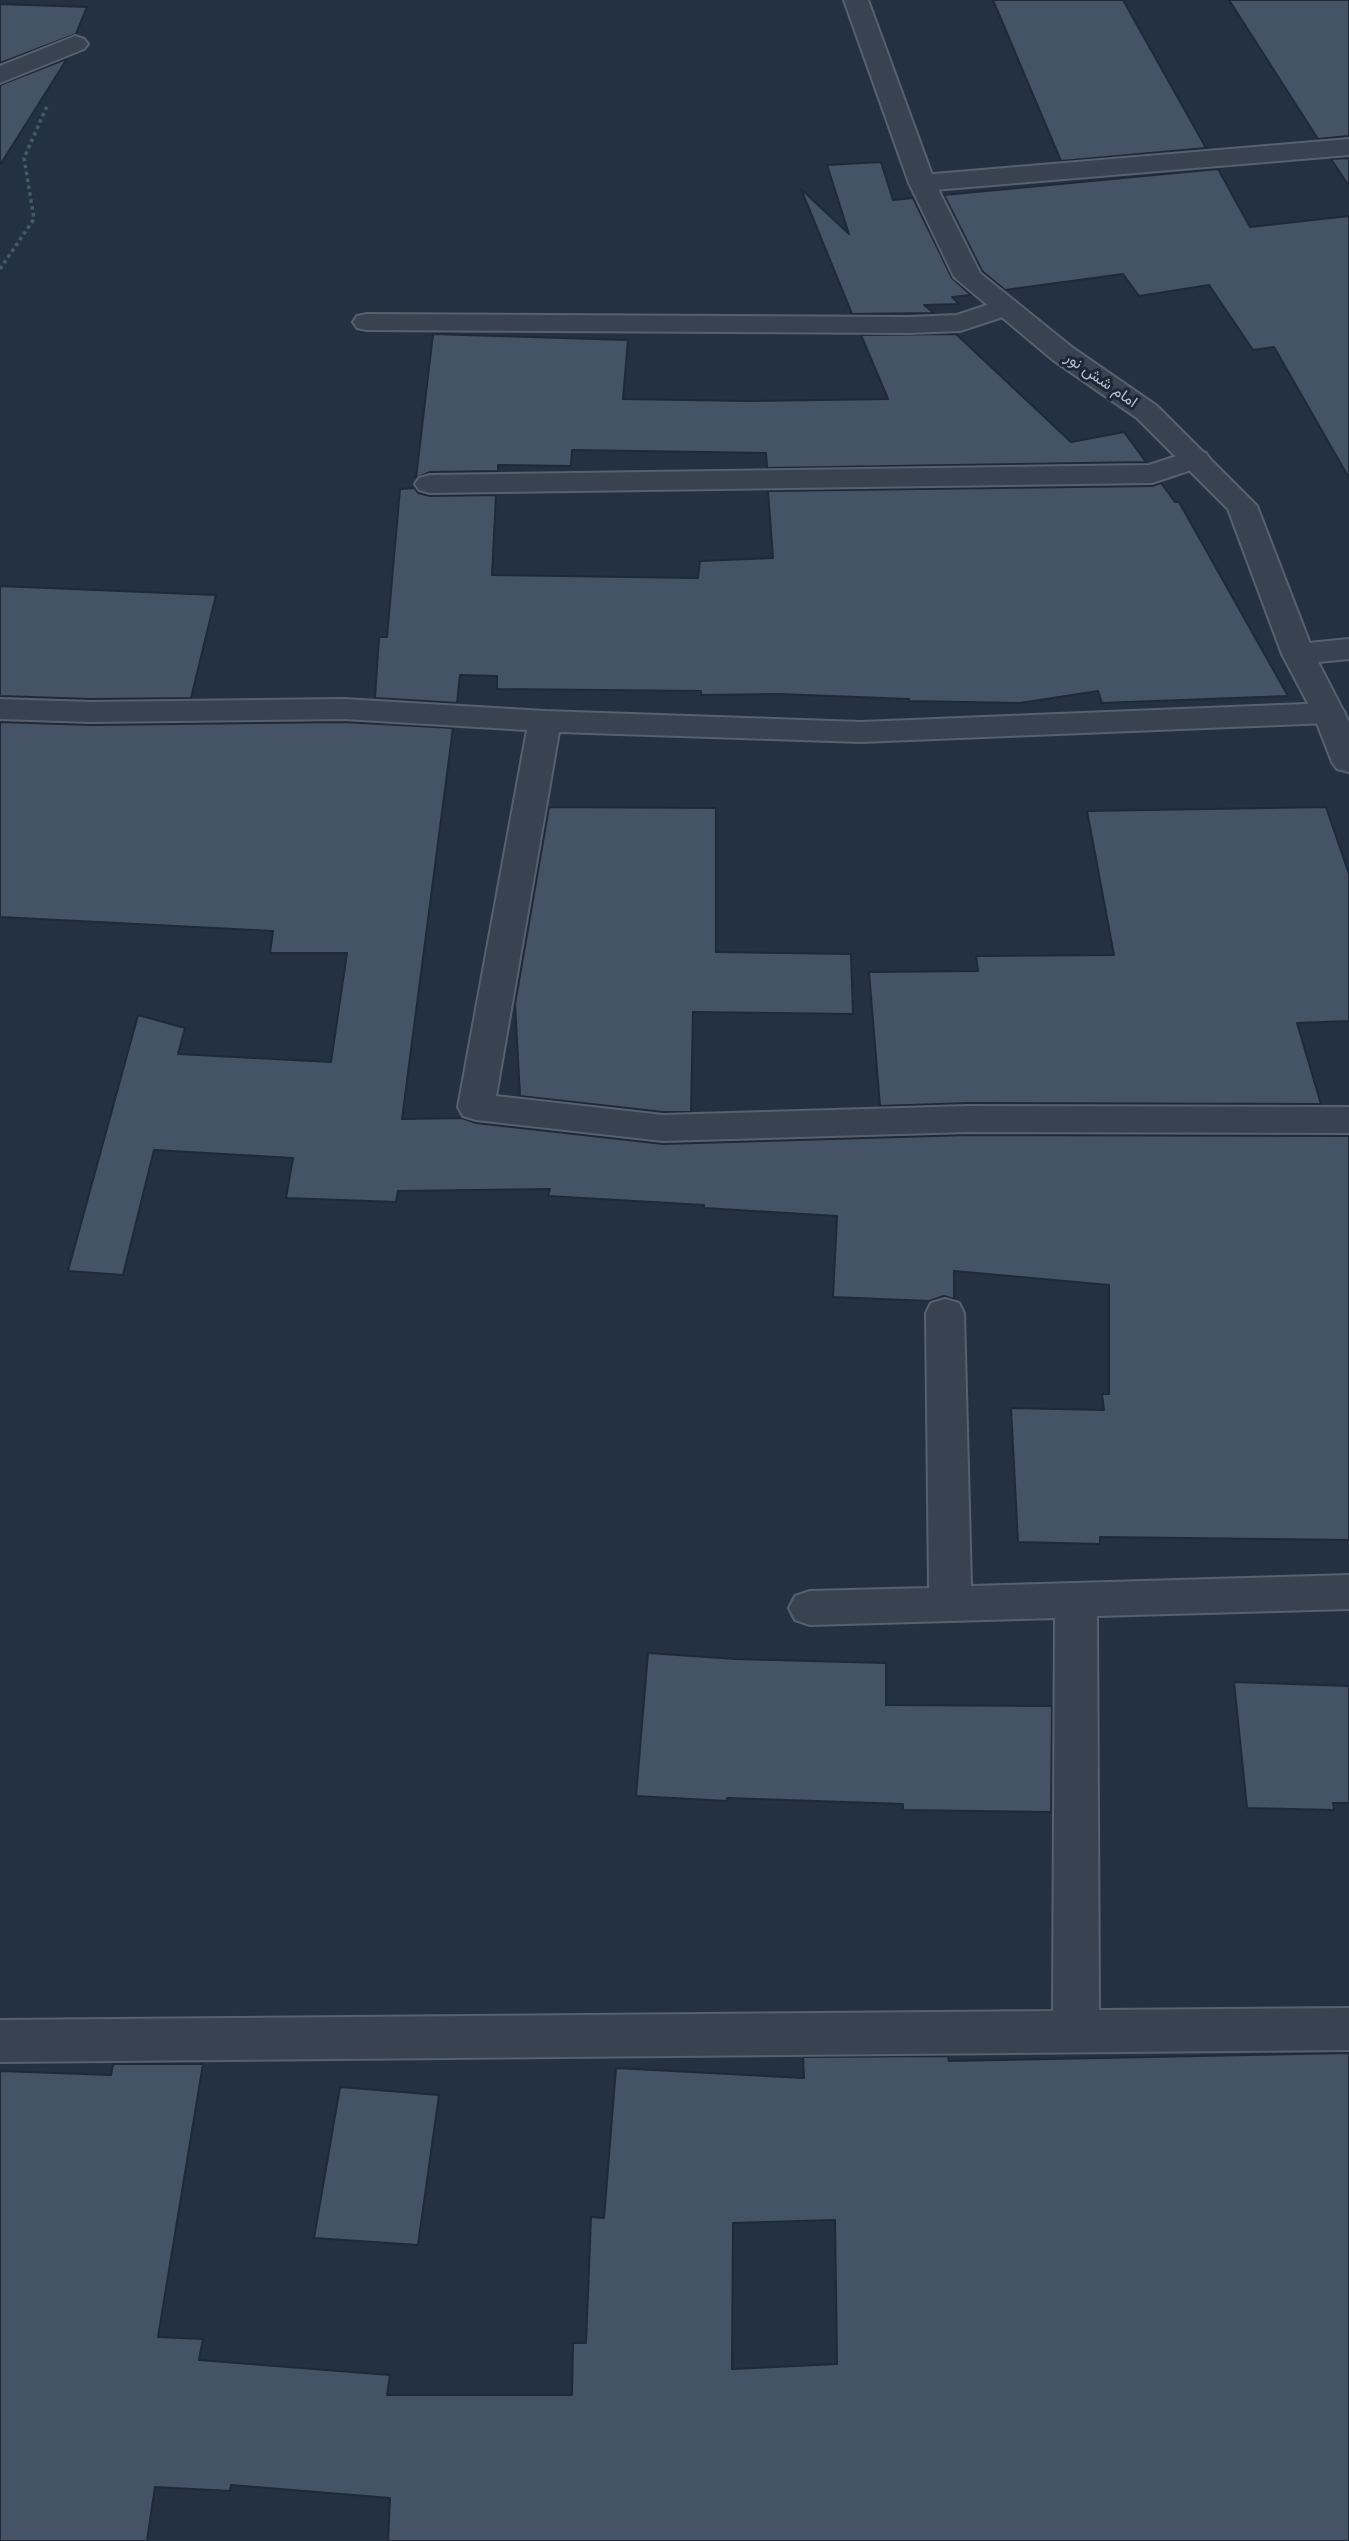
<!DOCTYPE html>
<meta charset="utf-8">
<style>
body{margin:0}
canvas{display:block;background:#233142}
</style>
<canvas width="1349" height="2541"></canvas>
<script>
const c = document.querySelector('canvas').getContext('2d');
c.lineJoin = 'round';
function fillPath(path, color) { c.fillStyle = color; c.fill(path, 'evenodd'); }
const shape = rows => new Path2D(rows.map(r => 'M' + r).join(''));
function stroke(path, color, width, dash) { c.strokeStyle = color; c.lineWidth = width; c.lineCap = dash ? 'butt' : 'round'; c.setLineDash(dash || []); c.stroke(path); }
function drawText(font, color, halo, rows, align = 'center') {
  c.font = font + ' "Open Sans",Vazirmatn,sans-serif'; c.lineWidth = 6; c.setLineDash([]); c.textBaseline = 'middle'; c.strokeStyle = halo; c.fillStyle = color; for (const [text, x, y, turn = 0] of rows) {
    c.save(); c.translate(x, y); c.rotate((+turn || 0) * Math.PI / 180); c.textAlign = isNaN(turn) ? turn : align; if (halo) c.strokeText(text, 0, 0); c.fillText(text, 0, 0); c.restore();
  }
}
const building = shape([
 [993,0,1123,0,1206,148,1061,161,993,0],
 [1229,0,1349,0,1349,136,1318,139,1229,0],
 [0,4,87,7,76,34,0,63,0,4],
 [66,59,65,62,0,165,0,85,66,59],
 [1349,158,1349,186,1331,159,1349,158],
 [881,162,893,200,913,198,952,278,971,295,952,297,959,304,924,305,934,313,852,314,801,189,849,234,827,165,881,162],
 [1218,169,1250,227,1349,216,1349,478,1274,347,1253,350,1209,285,1139,296,1123,274,1005,290,982,271,944,195,1218,169],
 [433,334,628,340,623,399,750,401,888,399,861,335,956,334,1071,442,1124,432,1146,462,767,468,766,453,572,450,571,466,498,465,498,471,430,472,416,478,433,334],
 [1161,483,1175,502,1179,502,1288,696,1102,703,1098,691,1020,703,909,701,909,699,779,694,701,695,701,691,497,689,497,676,460,675,457,703,375,698,379,637,387,637,400,489,415,488,418,493,430,496,496,495,492,575,698,578,700,561,773,558,768,491,1152,486,1161,483],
 [0,586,216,595,191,698,91,699,0,696,0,586],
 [0,722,91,725,344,722,453,728,402,1119,462,1118,476,1123,663,1144,968,1135,1349,1136,1349,1540,1100,1537,1100,1544,1018,1542,1011,1408,1104,1410,1102,1394,1109,1394,1109,1285,954,1271,954,1299,944,1296,929,1301,833,1297,837,1216,704,1208,704,1205,548,1196,550,1189,398,1191,396,1202,286,1198,293,1158,154,1150,123,1275,68,1271,138,1015,185,1028,178,1054,331,1062,347,953,270,953,273,931,0,917,0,722],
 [549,807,716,808,716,952,851,954,853,1014,693,1012,691,1112,663,1112,520,1096,515,1004,549,807],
 [1326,807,1349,874,1349,1021,1297,1023,1321,1104,968,1103,880,1106,869,972,978,971,976,956,1114,955,1087,811,1326,807],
 [648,1653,735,1659,886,1663,886,1705,1052,1706,1051,1812,903,1810,903,1804,727,1798,727,1801,636,1796,648,1653],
 [1234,1682,1349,1686,1349,1803,1333,1803,1334,1810,1247,1808,1234,1682],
 [1349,2053,1349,2541,388,2541,390,2498,231,2485,230,2491,155,2487,147,2541,0,2541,0,2071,111,2075,113,2064,203,2064,158,2337,203,2339,199,2360,390,2375,387,2395,572,2395,573,2343,586,2343,591,2217,604,2218,616,2068,804,2078,803,2057,948,2056,949,2061,1349,2053],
 [835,2220,837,2364,732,2369,733,2223,835,2220],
 [340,2087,439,2095,418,2245,314,2238,340,2087]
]);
fillPath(building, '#445366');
stroke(building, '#1f2938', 2);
const minor = shape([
 [75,36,84,39,88,44,84,49,0,83,0,66,75,36],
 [1349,139,1349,155,922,191,913,189,909,183,913,177,922,175,1349,139],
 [1005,299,1015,301,1019,307,1015,313,960,331,909,333,367,330,357,328,353,322,357,316,367,314,909,317,957,315,1005,299],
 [1195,450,1206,453,1210,459,1206,465,1152,483,430,493,419,490,415,484,419,478,430,475,1149,465,1195,450],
 [1349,639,1349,659,1298,664,1287,661,1282,654,1287,647,1298,644,1349,639],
 [0,699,91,702,344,699,545,711,861,722,1329,703,1340,706,1345,713,1340,720,1329,723,861,742,559,732,496,1096,663,1115,968,1106,1349,1107,1349,1133,968,1132,663,1141,476,1120,463,1116,458,1107,527,730,344,719,91,722,0,719,0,699],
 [945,1299,959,1303,964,1313,971,1586,1349,1575,1349,1609,1097,1616,1099,2010,1349,2008,1349,2050,0,2062,0,2020,1053,2011,1055,1618,810,1625,795,1620,789,1608,795,1596,810,1591,929,1588,926,1313,931,1303,945,1299]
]);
const tertiary = shape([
 [844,0,868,0,935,183,980,273,1073,348,1157,406,1257,506,1314,654,1349,722,1349,772,1337,769,1332,762,1313,713,1282,654,1228,509,1137,418,1053,360,954,277,909,183,844,0]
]);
stroke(minor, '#56606f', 4);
stroke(tertiary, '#56606f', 4);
stroke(shape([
 [0,269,34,219,24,158,47,106]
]), '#445c5f', 3.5, [3.5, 3.5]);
fillPath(minor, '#384251');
fillPath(tertiary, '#384251');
drawText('16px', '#b4bdcc', '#1c2736', [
 ["امام شش نور",1101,380,35]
]);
</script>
